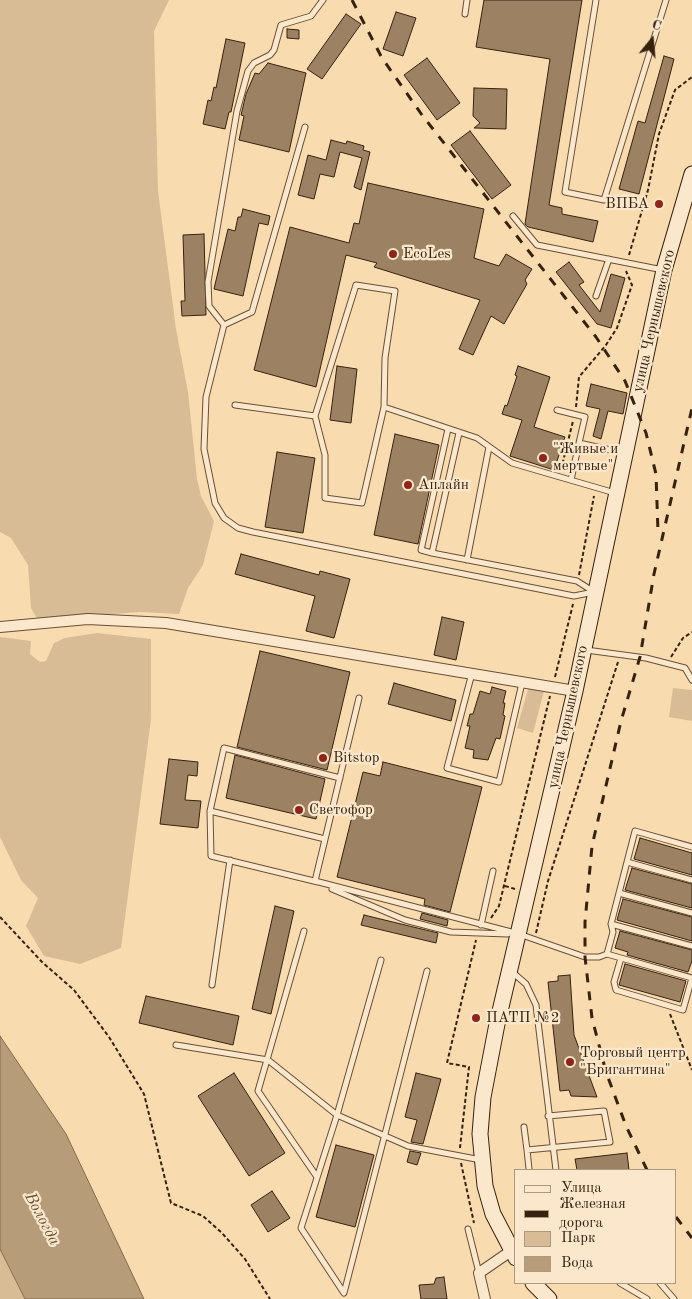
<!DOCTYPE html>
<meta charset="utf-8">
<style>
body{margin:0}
#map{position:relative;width:692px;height:1299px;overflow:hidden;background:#f9dbb0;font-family:"Old Standard TT",serif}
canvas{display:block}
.legend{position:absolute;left:514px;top:1169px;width:162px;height:115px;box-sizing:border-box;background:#fbe8cc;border:1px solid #ad9980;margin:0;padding:6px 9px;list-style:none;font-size:15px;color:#37220f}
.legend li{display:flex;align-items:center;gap:10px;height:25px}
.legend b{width:25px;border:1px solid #ad9980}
.north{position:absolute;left:627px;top:15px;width:50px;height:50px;-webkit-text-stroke:4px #fbe8cc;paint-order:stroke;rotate:17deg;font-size:14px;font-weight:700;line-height:20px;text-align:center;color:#37220f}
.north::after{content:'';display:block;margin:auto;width:18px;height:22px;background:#37220f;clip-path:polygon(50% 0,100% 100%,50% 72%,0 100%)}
</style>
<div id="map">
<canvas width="692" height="1299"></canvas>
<ul class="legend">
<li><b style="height:6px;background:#fbe8cc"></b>Улица</li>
<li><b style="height:6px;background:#37220f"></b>Железная дорога</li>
<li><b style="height:14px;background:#d8bc95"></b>Парк</li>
<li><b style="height:14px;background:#b79c79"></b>Вода</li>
</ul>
<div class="north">С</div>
</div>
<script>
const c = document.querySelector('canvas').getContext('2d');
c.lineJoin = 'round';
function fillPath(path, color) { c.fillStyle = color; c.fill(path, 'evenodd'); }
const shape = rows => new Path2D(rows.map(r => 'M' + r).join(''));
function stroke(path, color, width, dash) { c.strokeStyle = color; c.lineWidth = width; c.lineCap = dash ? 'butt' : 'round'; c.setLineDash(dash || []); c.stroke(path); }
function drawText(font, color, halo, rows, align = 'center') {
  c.font = font + ' "Old Standard TT",serif'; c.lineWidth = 4.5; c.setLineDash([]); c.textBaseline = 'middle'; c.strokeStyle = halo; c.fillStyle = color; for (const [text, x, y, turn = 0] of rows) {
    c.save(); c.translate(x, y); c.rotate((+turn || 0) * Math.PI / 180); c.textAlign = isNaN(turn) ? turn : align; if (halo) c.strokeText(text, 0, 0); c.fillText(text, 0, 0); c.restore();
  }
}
fillPath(shape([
 [0,0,169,0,154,31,158,191,176,329,188,392,197,479,201,496,214,521,203,565,188,588,179,614,139,612,38,620,31,608,28,565,11,538,0,532],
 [97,633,151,639,151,719,121,948,80,964,44,956,26,926,38,898,21,880,0,837,0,637,31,641,30,654,40,662,46,661,54,643,65,638],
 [529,686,544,691,533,733,517,728],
 [673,688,692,690,692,721,669,717],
 [0,1249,18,1286,25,1299,0,1299]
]), '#d8bc95');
const water = shape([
 [0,1036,66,1134,144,1299,25,1299,0,1249,0,1036]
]);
fillPath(water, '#b79c79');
stroke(water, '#846b4f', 1);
const building = shape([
 [484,0,582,0,549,205,562,208,562,214,598,221,593,242,528,227,525,224,550,59,476,47,484,0],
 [396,12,416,18,403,56,383,49,396,12],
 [346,14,361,24,322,79,307,69,346,14],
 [287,29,299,30,299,39,287,38,287,29],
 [226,39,245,43,231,112,229,112,225,129,203,124,208,100,211,101,214,87,216,88,226,39],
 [664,56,674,59,639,194,619,189,638,121,645,123,664,56],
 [427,58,460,103,437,120,404,75,427,58],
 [268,63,306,73,289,152,239,140,244,116,241,115,246,94,255,73,259,74,268,63],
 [474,88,507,89,506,129,474,128,480,123,473,116,474,88],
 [470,131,511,185,492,199,451,145,470,131],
 [331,140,346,144,347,141,364,146,363,150,370,152,361,190,354,187,362,158,340,152,334,177,320,174,314,199,298,195,308,155,326,160,331,140],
 [368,183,484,209,474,258,499,266,506,254,532,269,525,280,527,284,504,324,491,316,473,355,459,349,480,300,374,267,377,263,346,255,316,387,254,370,290,227,349,243,354,223,359,224,368,183],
 [243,209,270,216,268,225,259,223,243,296,214,289,228,229,235,231,238,217,241,217,243,209],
 [204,234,206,315,182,316,181,301,185,301,183,235,204,234],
 [569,262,584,282,579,285,600,312,611,274,625,278,611,328,597,324,556,272,569,262],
 [337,366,357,369,351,423,330,420,337,366],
 [518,366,550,377,534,427,565,437,554,470,510,456,522,420,502,414,505,405,507,406,517,376,515,375,518,366],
 [591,384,627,393,623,414,608,411,601,439,593,436,600,409,586,406,591,384],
 [395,434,439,445,418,544,374,535,395,434],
 [277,452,315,458,303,533,265,527,277,452],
 [241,554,319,575,320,571,350,579,334,638,306,631,315,596,235,574,241,554],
 [442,617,464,622,456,660,434,655,442,617],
 [260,651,350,672,327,770,237,747,260,651],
 [394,683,456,700,451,721,388,704,394,683],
 [492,687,506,691,503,703,505,703,503,715,505,716,500,739,496,738,488,760,473,758,474,750,465,748,470,726,467,726,470,714,473,714,480,691,490,694,492,687],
 [235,755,325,779,316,819,226,798,235,755],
 [169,759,198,762,197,776,188,775,185,800,201,801,198,828,160,824,169,759],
 [383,762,482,787,450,912,424,905,425,899,337,877,363,772,380,776,383,762],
 [640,838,692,853,692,875,634,859,640,838],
 [632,868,692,884,692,908,625,890,632,868],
 [623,899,692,917,692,941,617,920,623,899],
 [275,906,294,911,271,1014,252,1009,275,906],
 [422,913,448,920,447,926,420,919,422,913],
 [364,915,438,933,436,943,361,925,364,915],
 [620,931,692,950,692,961,688,972,627,955,628,952,615,948,620,931],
 [625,964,686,981,680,1002,619,985,625,964],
 [570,975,574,1035,597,1097,571,1096,569,1090,560,1091,548,982,558,981,558,976,570,975],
 [146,996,239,1016,233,1045,139,1023,146,996],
 [234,1073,285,1153,249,1176,198,1096,234,1073],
 [416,1073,441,1079,423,1144,411,1142,417,1120,405,1117,416,1073],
 [336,1145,374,1155,355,1227,316,1217,336,1145],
 [410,1151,421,1153,417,1165,407,1162,410,1151],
 [627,1153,629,1170,577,1170,575,1159,627,1153],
 [272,1191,290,1218,268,1232,251,1205,272,1191],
 [444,1277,447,1299,421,1299,419,1285,434,1284,436,1278,444,1277]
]);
fillPath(building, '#9c8263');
stroke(building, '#37220f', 1);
const lane = shape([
 [323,0,311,16,281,25,274,50,270,55,254,63,248,71,237,111,208,282,209,306,224,325,206,397,204,449,215,503,224,518,238,528,253,532,574,596,594,592],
 [596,0,565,192,604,200,666,0],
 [465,14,467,0],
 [513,216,537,245,663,270],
 [596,296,609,259],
 [224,325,252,312,305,127],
 [235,405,315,416,356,285,395,291,385,358,384,407,477,438,512,463,615,493],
 [557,410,585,417,579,443],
 [315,416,325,455,325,498,362,503,384,407],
 [459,433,432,553,577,581,594,592],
 [571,480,579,443,624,453],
 [432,553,421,550,448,429],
 [467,560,489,447],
 [586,650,646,658,685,668,692,680],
 [472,673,447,768,499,782,522,683],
 [359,698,315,881,519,934,585,957,599,957,607,954,621,958,614,982,616,990,683,1010,692,978],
 [210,811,211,856,318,882],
 [325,839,210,811,224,748,340,778],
 [627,862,692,880],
 [332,889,405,920,451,932,508,934],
 [619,893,692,913],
 [611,924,692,946],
 [481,925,493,871],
 [304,931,258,1091,317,1177],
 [607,954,613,932,611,924,635,831,692,847],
 [621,958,692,978],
 [381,960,337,1115,301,1228,344,1293,427,971],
 [511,971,526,984,536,1005,556,1170],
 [212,985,230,860],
 [176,1045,268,1060,337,1115,408,1146,481,1160],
 [524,1127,527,1150,610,1142,604,1111,548,1116],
 [527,1150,529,1169],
 [468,1229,479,1273],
 [620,1283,647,1299],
 [660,1283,674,1299]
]);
const street = shape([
 [0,627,88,619,166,623,575,691],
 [485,1299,479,1273,511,1251]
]);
const secondary = shape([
 [516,1258,493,1214,485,1186,480,1134,483,1097,497,1024,575,691,664,270,692,174],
 [533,1283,549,1299]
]);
stroke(lane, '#685037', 7);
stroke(street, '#685037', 12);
stroke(secondary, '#37220f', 17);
stroke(shape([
 [629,255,648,190,659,134,675,90,692,77],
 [576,407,579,377,606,345,617,328,632,285,626,271],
 [561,470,573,421],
 [579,575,594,496],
 [671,657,683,638,692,632],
 [555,677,573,604],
 [505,886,515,889],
 [0,917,42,962,74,990,109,1037,144,1094,171,1203,203,1216,222,1233,245,1259,270,1299],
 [491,918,499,906,550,696],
 [536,933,548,881,618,662],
 [670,1014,692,1070],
 [460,1148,469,1067,447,1063,476,940],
 [461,1163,474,1223]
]), '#37220f', 2, [4, 2.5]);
stroke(lane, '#fbe8cc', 5);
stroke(street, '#fbe8cc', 10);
stroke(secondary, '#fbe8cc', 15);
stroke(shape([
 [352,0,382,58,422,115,596,337,625,381,646,433,656,474,658,532],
 [647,1170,626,1126,606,1072,592,1018,585,957,585,922,592,846,621,721,640,657,654,574,692,408],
 [676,1217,692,1238]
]), '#37220f', 3, [9, 9]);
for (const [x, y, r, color] of [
 [659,204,5,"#8f2418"],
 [393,254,5,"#8f2418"],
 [543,458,5,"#8f2418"],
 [408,485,5,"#8f2418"],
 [323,758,5,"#8f2418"],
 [299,810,5,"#8f2418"],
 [476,1018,5,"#8f2418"],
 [570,1062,5,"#8f2418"]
]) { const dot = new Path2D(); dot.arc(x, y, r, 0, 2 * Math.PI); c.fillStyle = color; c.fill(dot); stroke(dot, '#fbe8cc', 2); }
drawText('15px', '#37220f', '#fbe8cc', [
 ["ВПБА",649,204,"right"],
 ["EcoLes",403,254],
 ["\"Живые и",553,449],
 ["мертвые\"",553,466],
 ["Аплайн",418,485],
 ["Bitstop",333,758],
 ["Светофор",309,810],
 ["ПАТП №2",486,1018],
 ["Торговый центр",580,1053],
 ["\"Бригантина\"",580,1070]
], 'left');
drawText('15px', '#37220f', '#fbe8cc', [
 ["улица Чернышевского",654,321,-77],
 ["улица Чернышевского",568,717,-78]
]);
drawText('italic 16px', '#644d34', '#fbe8cc', [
 ["Вологда",42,1219,62]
]);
</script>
